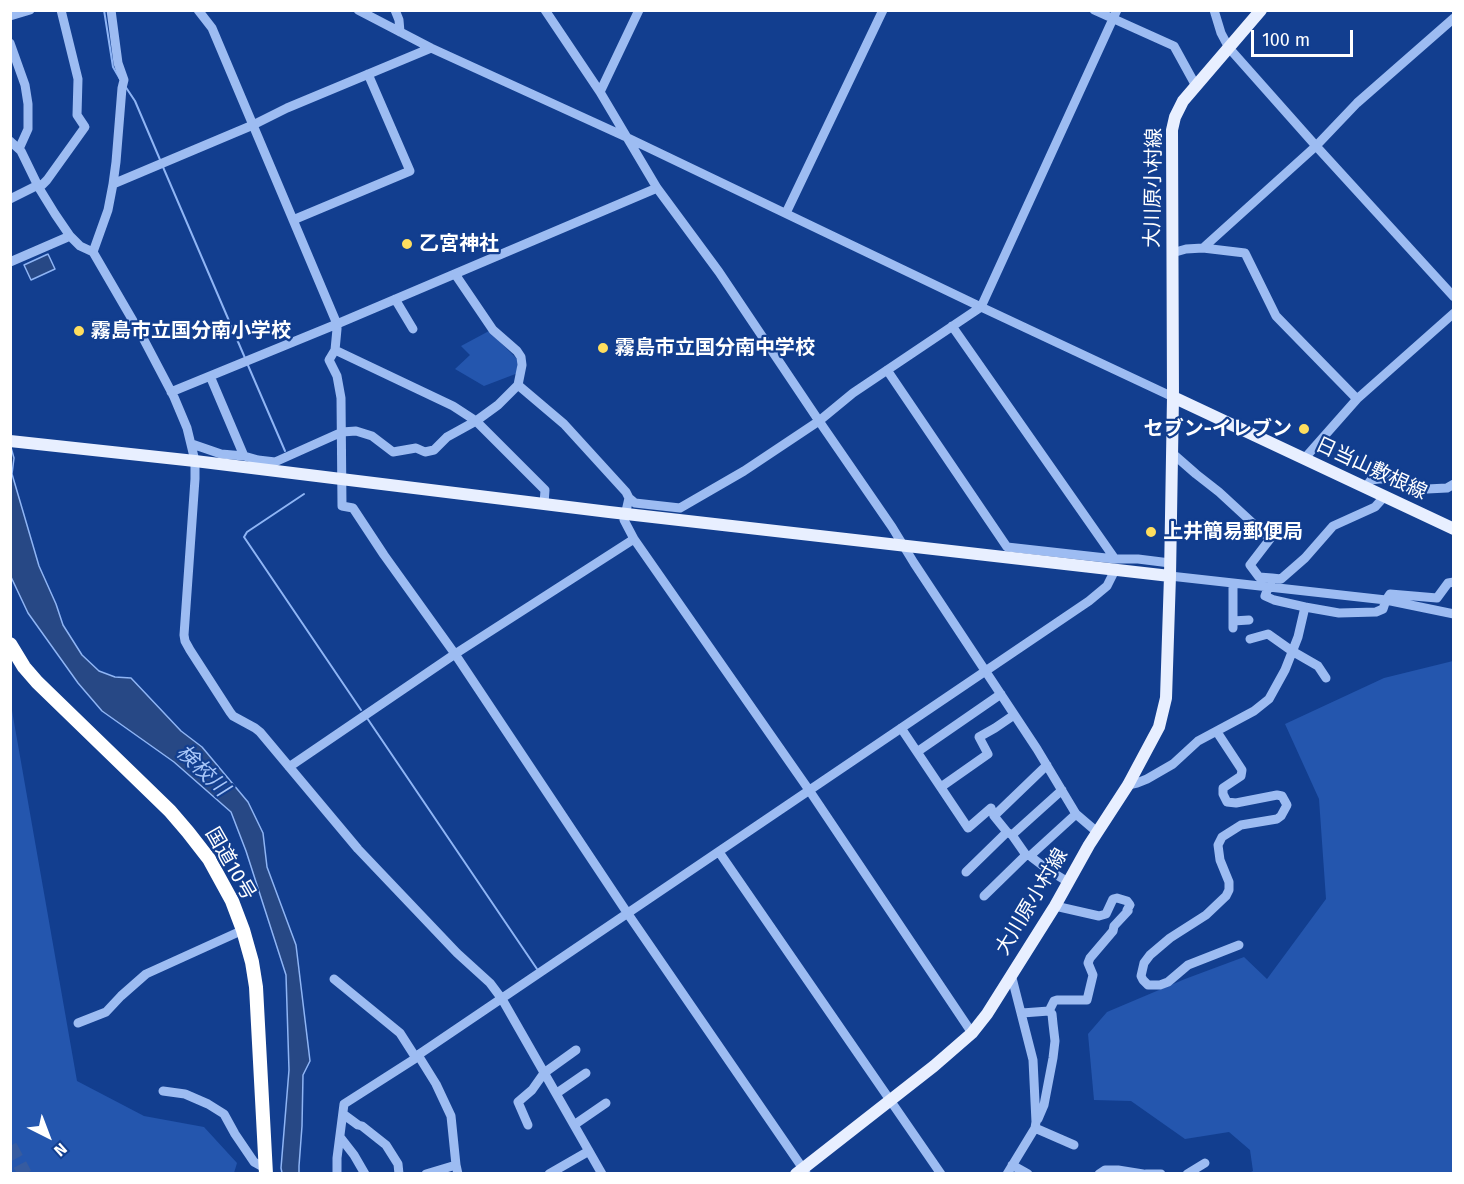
<!DOCTYPE html>
<meta charset="utf-8">
<style>
body{margin:0}
#map{position:relative;width:1464px;height:1184px;overflow:hidden;background:#123e8f;font-family:"Fira Sans",sans-serif}
canvas{display:block}
.frame{position:absolute;inset:0;border:12px solid #fff;pointer-events:none}
.north{position:absolute;left:18px;top:1106px;width:60px;height:60px;-webkit-text-stroke:4px #123e8f;paint-order:stroke;rotate:138deg;font-size:16px;font-weight:700;line-height:24px;text-align:center;color:#fff}
.north::after{content:'';display:block;margin:auto;width:21px;height:27px;background:#fff;clip-path:polygon(50% 0,100% 100%,50% 72%,0 100%)}
.scale{position:absolute;left:1251px;top:30px;width:102px;height:27px;box-sizing:border-box;border:3px solid #fff;border-top:0;padding-left:8px;font-size:18px;line-height:21px;white-space:nowrap;color:#fff;-webkit-text-stroke:4px #123e8f;paint-order:stroke}
</style>
<div id="map">
<canvas width="1464" height="1184"></canvas>
<div class="frame"></div>
<div class="north">N</div>
<div class="scale">100 m</div>
</div>
<script>
const c = document.querySelector('canvas').getContext('2d');
c.lineJoin = 'round';
function fillPath(path, color) { c.fillStyle = color; c.fill(path, 'evenodd'); }
const shape = rows => new Path2D(rows.map(r => 'M' + r).join(''));
function stroke(path, color, width, dash) { c.strokeStyle = color; c.lineWidth = width; c.lineCap = dash ? 'butt' : 'round'; c.setLineDash(dash || []); c.stroke(path); }
function drawText(font, color, halo, rows, align = 'center') {
  c.font = font + ' "Fira Sans","Noto Sans JP",sans-serif'; c.lineWidth = 4.5; c.setLineDash([]); c.textBaseline = 'middle'; c.strokeStyle = halo; c.fillStyle = color; for (const [text, x, y, turn = 0] of rows) {
    c.save(); c.translate(x, y); c.rotate((+turn || 0) * Math.PI / 180); c.textAlign = isNaN(turn) ? turn : align; if (halo) c.strokeText(text, 0, 0); c.fillText(text, 0, 0); c.restore();
  }
}
fillPath(shape([
 [489,331,517,359,518,373,484,386,455,369,470,355,461,346],
 [1453,661,1453,1173,1249,1173,1253,1171,1250,1150,1229,1132,1185,1139,1131,1101,1094,1100,1088,1034,1107,1012,1185,979,1244,957,1267,979,1326,899,1319,799,1285,724,1384,678],
 [11,705,77,1081,144,1116,204,1127,237,1163,234,1173,11,1173]
]), '#2456ae');
const water = shape([
 [48,254,55,269,31,280,24,265,48,254],
 [10,444,14,458,12,474,39,566,56,604,63,625,82,655,99,671,115,677,131,678,181,731,202,747,248,802,263,833,267,867,296,945,310,1061,303,1075,302,1126,299,1166,299,1173,282,1173,281,1168,289,1070,286,975,246,851,231,812,174,762,102,711,78,683,28,613,11,577,10,444]
]);
fillPath(water, '#274885');
stroke(water, '#8fb5f5', 1.5);
stroke(shape([
 [104,10,113,67,120,79],
 [125,86,135,101,161,162],
 [163,167,245,358],
 [247,363,285,451],
 [304,494,247,532,244,537,361,710],
 [367,718,537,969]
]), '#8fb5f5', 2);
stroke(shape([
 [10,1146,25,1174]
]), '#365ba0', 14, [14, 7]);
stroke(shape([
 [198,10,212,28,337,324,337,329,335,350,329,360,337,376,341,398,342,506,353,508,384,555,455,654,628,914,806,1173],
 [358,10,431,48,626,137,981,307,1173,397],
 [395,10,399,20,400,32],
 [545,10,600,92,657,188,719,272,819,421,892,527,914,563,1037,749,1076,814,1097,832],
 [1094,10,1174,46,1196,86],
 [1214,10,1221,33,1229,48,1316,146,1454,297],
 [10,16,30,10],
 [10,43,25,85,28,104,28,129,19,149],
 [600,92,639,10],
 [10,141,21,151,39,188,55,214,70,236,80,246,93,252,143,338,174,397,187,428,195,461,195,479,184,635,185,641,190,650,230,712,233,716,255,728,260,732,358,849,457,953,490,983,502,999,602,1174],
 [113,184,253,125,287,108,431,48],
 [39,188,47,180,85,127,77,115,78,79,61,10],
 [10,199,38,185],
 [786,213,883,10],
 [293,220,410,171,368,74],
 [1203,248,1316,146,1357,103,1454,18],
 [93,252,108,210,113,184,116,162,122,88,124,80,118,63,111,10],
 [1172,253,1186,249,1203,248,1245,253,1276,316,1357,399],
 [10,262,70,236],
 [395,299,413,329],
 [952,326,1115,559],
 [335,350,453,406,476,421,498,405,518,385,522,365,521,357,517,351,493,330,455,274],
 [887,370,1007,547,1115,559,1138,559,1170,563],
 [210,376,244,456],
 [518,385,564,424,626,492,629,498,635,503,680,508,744,471,819,421,853,393,981,307,1117,10],
 [171,392,337,324,657,188],
 [192,444,221,454,244,456,258,460,275,462,342,432,356,431,372,436,393,452,416,448,425,452,434,450,447,437,476,421,545,490,544,504],
 [1172,453,1196,474,1219,492,1270,539,1250,565,1259,577,1272,578,1265,596,1274,600,1305,607],
 [1304,459,1357,399,1454,313],
 [1365,488,1371,480,1379,479,1392,479,1427,489,1447,488,1454,484],
 [629,498,624,520,634,539,809,790,972,1033],
 [1170,576,1386,600,1454,614],
 [1272,578,1281,579,1305,558,1333,526,1375,507,1384,497],
 [1233,583,1233,628],
 [1233,621,1249,620],
 [1250,639,1268,634,1292,651,1318,666,1326,678],
 [901,728,968,828,991,808,994,816],
 [1217,732,1242,770,1241,776,1223,788,1223,794,1227,802,1236,803,1277,795,1282,796,1287,805,1281,816,1277,819,1241,825,1222,837,1218,845,1220,860,1229,882,1229,890,1226,896,1206,915,1170,938,1150,955,1144,963,1141,976,1143,980,1148,985,1160,985,1168,982,1188,965,1239,945],
 [917,752,1001,694],
 [1047,765,994,816,1007,832,1012,835,1026,855,1030,856,1047,869,1068,882],
 [289,767,455,654,634,539],
 [1128,785,1137,783,1147,779,1173,764,1198,741,1254,711,1269,699,1285,670,1298,637,1305,607,1339,613,1376,612,1383,609,1386,600,1390,594,1437,598,1448,583,1454,582],
 [941,787,988,754,979,737,995,728,1014,715],
 [1012,835,1062,790],
 [719,852,941,1174],
 [1030,856,1076,814],
 [966,872,1007,832],
 [984,896,1026,855],
 [334,979,400,1033,416,1058],
 [1049,1011,1054,1001,1057,1000,1087,1000,1093,975,1088,963,1090,958,1113,931,1114,926,1128,911,1127,910,1130,905,1127,901,1117,898,1113,899,1106,914,1099,916,1055,906],
 [1022,1013,1049,1011,1052,1014,1053,1024,1055,1041,1053,1058,1044,1105,1038,1119],
 [78,1023,106,1012,121,996,146,974,243,930],
 [163,1091,185,1094,208,1104,224,1114,235,1134,254,1162,265,1168],
 [557,1093,586,1073],
 [343,1114,358,1125,362,1126,386,1145,398,1164,399,1174],
 [528,1125,518,1102,532,1090,544,1073,576,1050],
 [574,1125,606,1103],
 [1035,1128,1074,1145],
 [340,1137,354,1155,365,1174],
 [1012,1165,1028,1174],
 [337,1174,337,1158,344,1104,416,1058,418,1055],
 [426,1174,456,1165],
 [458,1174,456,1165,451,1116,436,1084,418,1055,1089,601,1107,586,1115,570],
 [549,1174,589,1151],
 [1007,1174,1035,1128,1036,1122,1033,1060,1011,974],
 [1099,1174,1105,1170,1118,1170,1143,1174],
 [1146,1174,1161,1174],
 [1187,1174,1205,1163]
]), '#9dbcf2', 9);
stroke(shape([
 [1173,397,1454,529],
 [10,441,195,461,609,512,1170,576],
 [796,1174,934,1066,972,1033,987,1014,1055,906,1089,845,1128,785,1159,727,1166,698,1170,576,1173,397,1172,130,1175,117,1183,101,1261,10]
]), '#e8efff', 12);
stroke(shape([
 [10,644,24,667,37,682,170,811,188,832,209,859,232,901,243,930,252,962,256,987,266,1174]
]), '#fff', 14);
for (const [x, y, r, color] of [
 [407,244,6,"#ffde5e"],
 [79,331,6,"#ffde5e"],
 [603,348,6,"#ffde5e"],
 [1304,429,6,"#ffde5e"],
 [1151,532,6,"#ffde5e"]
]) { const dot = new Path2D(); dot.arc(x, y, r, 0, 2 * Math.PI); c.fillStyle = color; c.fill(dot); stroke(dot, '#123e8f', 2); }
drawText('20px', '#fff', '#123e8f', [
 ["大川原小村線",1154,188,-89],
 ["日当山敷根線",1371,469,25],
 ["国道10号",230,864,60],
 ["大川原小村線",1032,902,-59]
]);
drawText('bold 20px', '#fff', '#123e8f', [
 ["乙宮神社",419,244],
 ["霧島市立国分南小学校",91,331],
 ["霧島市立国分南中学校",615,348],
 ["セブン-イレブン",1292,429,"right"],
 ["上井簡易郵便局",1163,532]
], 'left');
drawText('italic 21px', '#a9c7f9', '#123e8f', [
 ["検校川",202,771,44]
]);
</script>
